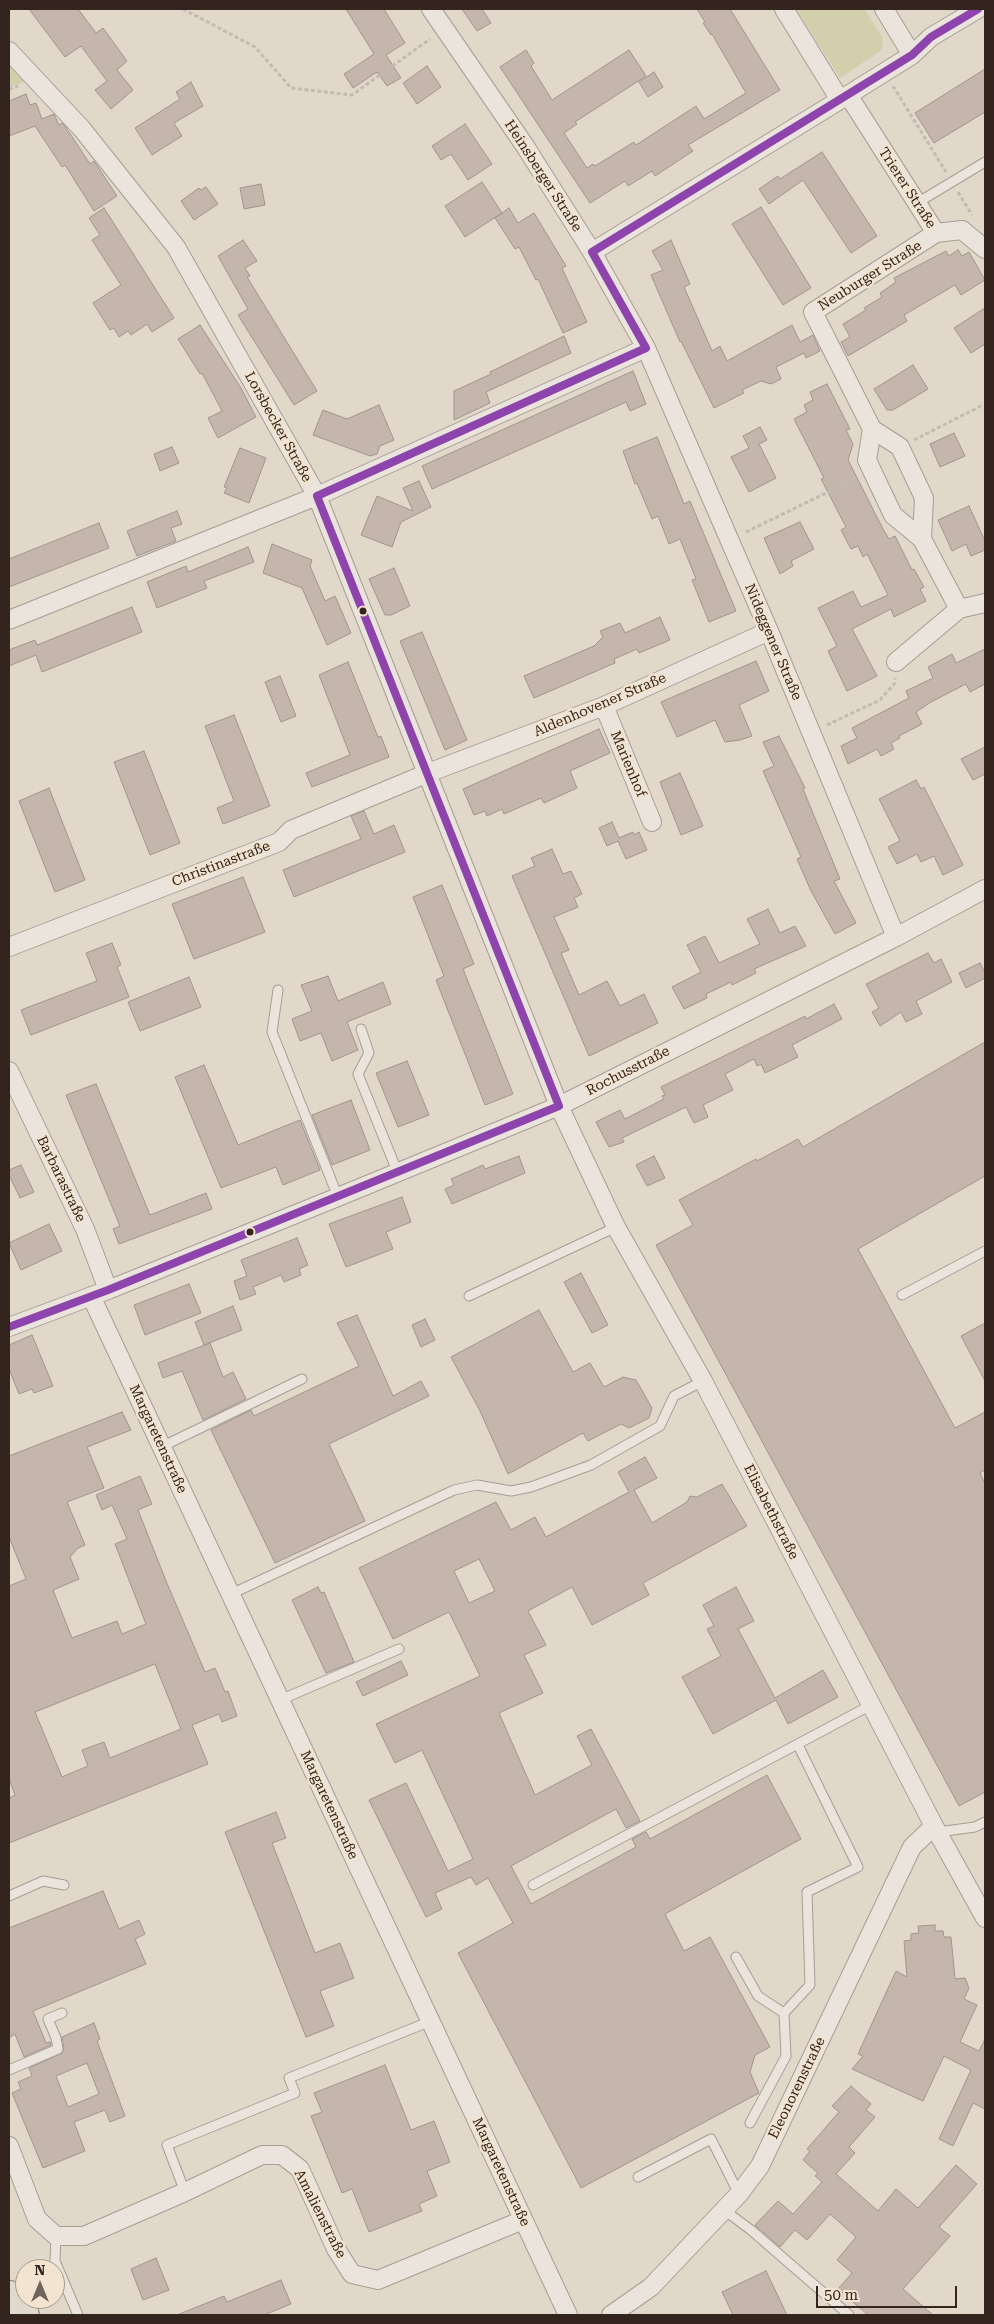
<!DOCTYPE html>
<meta charset="utf-8">
<style>
body{margin:0}
#map{position:relative;width:994px;height:2324px;overflow:hidden;background:#e1d8ca;font-family:"Roboto Serif",serif}
canvas{display:block}
.frame{position:absolute;inset:0;border:10px solid #33251d;pointer-events:none}
.north{position:absolute;left:15px;top:2259px;width:50px;height:50px;box-sizing:border-box;background:#f2e4d0;border:1px solid #a69888;border-radius:50%;rotate:0deg;font-size:14px;font-weight:700;line-height:20px;text-align:center;color:#33251d}
.north::after{content:'';display:block;margin:auto;width:18px;height:22px;background:#70645a;clip-path:polygon(50% 0,100% 100%,50% 72%,0 100%)}
.scale{position:absolute;left:816px;top:2286px;width:141px;height:22px;box-sizing:border-box;border:2px solid #33251d;border-top:0;padding-left:6px;font-size:15px;line-height:18px;white-space:nowrap;color:#33251d;-webkit-text-stroke:4px #f2e4d0;paint-order:stroke}
</style>
<div id="map">
<canvas width="994" height="2324"></canvas>
<div class="frame"></div>
<div class="north">N</div>
<div class="scale">50 m</div>
</div>
<script>
const c = document.querySelector('canvas').getContext('2d');
c.lineJoin = 'round';
function fillPath(path, color) { c.fillStyle = color; c.fill(path, 'evenodd'); }
const shape = rows => new Path2D(rows.map(r => 'M' + r).join(''));
function stroke(path, color, width, dash) { c.strokeStyle = color; c.lineWidth = width; c.lineCap = dash ? 'butt' : 'round'; c.setLineDash(dash || []); c.stroke(path); }
function drawText(font, color, halo, rows, align = 'center') {
  c.font = font + ' "Roboto Serif",serif'; c.lineWidth = 5; c.setLineDash([]); c.textBaseline = 'middle'; c.strokeStyle = halo; c.fillStyle = color; for (const [text, x, y, turn = 0] of rows) {
    c.save(); c.translate(x, y); c.rotate((+turn || 0) * Math.PI / 180); c.textAlign = isNaN(turn) ? turn : align; if (halo) c.strokeText(text, 0, 0); c.fillText(text, 0, 0); c.restore();
  }
}
fillPath(shape([
 [796,9,865,9,883,39,882,50,840,78],
 [9,63,10,64,24,82,9,87]
]), '#d3cfad');
const building = shape([
 [29,9,78,9,96,33,103,28,127,61,117,70,133,90,111,109,95,90,107,81,81,46,65,57,29,9],
 [346,9,384,9,405,43,386,55,401,78,387,86,377,72,353,88,344,74,374,54,346,9],
 [462,9,482,9,491,23,477,31,462,9],
 [697,9,730,9,780,90,688,145,693,151,655,176,652,171,628,186,625,181,590,203,500,67,526,50,534,63,531,66,552,100,629,50,646,76,575,122,577,124,564,133,587,168,593,164,595,166,634,142,636,145,696,106,704,119,746,93,712,34,711,35,703,23,705,22,697,9],
 [427,66,441,87,417,104,403,83,427,66],
 [985,69,985,112,934,143,915,113,985,69],
 [654,72,663,87,648,97,639,82,654,72],
 [191,82,203,106,174,123,182,136,152,155,135,128,180,99,176,92,191,82],
 [26,94,30,105,36,103,42,119,54,114,59,125,62,123,65,126,90,164,94,161,117,196,94,211,65,165,62,167,35,126,9,136,9,101,26,94],
 [465,124,492,164,468,180,451,154,441,160,432,146,465,124],
 [822,152,877,236,851,253,803,180,769,204,759,189,778,176,780,179,822,152],
 [482,182,502,213,465,237,445,206,482,182],
 [261,184,265,205,244,209,240,188,261,184],
 [206,187,218,204,194,220,181,201,199,188,201,190,206,187],
 [761,207,811,288,783,305,732,224,761,207],
 [104,208,174,318,152,332,147,324,131,335,128,331,119,337,114,328,110,330,93,303,121,285,92,240,100,235,89,218,104,208],
 [509,208,518,223,534,213,566,266,562,268,587,322,563,333,538,279,536,280,519,247,515,249,495,218,509,208],
 [243,240,257,261,245,268,250,276,247,277,317,391,294,405,238,315,248,309,218,256,243,240],
 [671,240,690,284,684,287,712,351,720,346,727,361,792,325,800,342,813,335,820,351,806,358,804,353,776,367,781,379,771,384,761,381,742,390,744,393,714,408,681,341,680,342,651,275,663,270,652,251,671,240],
 [958,250,962,256,969,252,985,280,961,295,955,285,904,315,907,321,848,356,841,342,850,337,843,324,866,310,864,308,882,297,880,293,896,282,894,278,946,251,949,256,958,250],
 [985,308,985,344,971,353,954,328,985,308],
 [200,325,241,388,256,417,218,438,208,418,222,411,202,373,200,374,178,339,200,325],
 [564,336,571,353,486,392,490,403,454,420,454,391,491,374,490,372,564,336],
 [913,365,928,389,893,410,887,410,874,389,913,365],
 [633,371,646,404,630,411,626,402,432,489,422,466,633,371],
 [827,384,850,429,846,430,853,444,848,460,883,529,889,539,895,536,912,570,914,569,924,587,920,589,926,601,894,617,891,609,852,629,877,676,847,691,828,651,837,646,818,608,853,591,861,607,888,595,867,554,863,557,858,546,851,549,841,530,846,527,821,479,824,478,794,419,807,412,804,405,813,400,810,392,827,384],
 [379,405,394,440,380,446,377,454,370,456,313,435,323,410,347,419,379,405],
 [760,427,767,440,759,444,776,478,749,492,731,457,749,448,743,436,760,427],
 [954,433,965,456,940,467,930,444,954,433],
 [657,437,684,504,690,501,736,611,709,622,692,580,696,579,680,539,669,544,658,516,652,519,637,483,635,484,623,451,657,437],
 [172,447,179,463,160,471,154,454,172,447],
 [240,448,266,458,249,503,224,493,227,488,224,487,240,448],
 [419,481,431,507,401,522,392,547,361,535,377,496,413,511,403,488,419,481],
 [969,506,985,541,985,550,971,556,966,544,952,551,938,520,969,506],
 [177,511,182,524,171,528,176,541,137,556,127,531,177,511],
 [800,522,814,549,791,561,793,566,780,574,764,538,800,522],
 [99,523,109,548,9,587,9,559,99,523],
 [272,544,312,560,310,566,325,601,335,596,351,633,327,645,302,588,263,573,272,544],
 [248,547,254,562,204,581,207,588,157,608,147,582,186,566,188,572,248,547],
 [394,568,410,606,391,615,385,615,369,579,394,568],
 [132,607,142,632,42,672,36,655,9,666,9,650,35,640,37,645,132,607],
 [660,617,670,640,639,653,637,649,614,659,615,663,534,698,524,676,594,646,603,637,600,631,620,623,625,633,660,617],
 [422,632,467,740,445,750,400,641,422,632],
 [985,649,985,684,970,692,966,684,931,702,916,712,922,724,899,736,900,738,891,743,894,749,881,756,877,749,848,764,841,746,857,738,852,728,909,698,906,691,933,678,928,667,952,654,956,663,985,649],
 [756,661,769,691,739,705,752,736,740,740,725,742,715,720,677,737,661,702,756,661],
 [348,662,378,737,381,736,389,757,312,787,306,773,350,755,319,675,348,662],
 [280,676,296,716,281,722,265,682,280,676],
 [234,715,270,806,223,824,217,808,234,801,205,726,234,715],
 [599,729,610,753,570,771,577,788,544,803,541,798,504,814,502,809,487,816,485,811,474,815,463,789,599,729],
 [779,736,805,788,803,789,840,879,834,881,856,923,835,934,811,891,797,859,801,857,763,771,774,766,763,742,779,736],
 [985,747,985,774,973,780,961,759,985,747],
 [144,751,180,843,150,855,114,762,144,751],
 [680,773,703,826,681,835,660,782,680,773],
 [916,780,921,789,924,787,963,865,943,875,934,856,921,862,917,854,897,864,888,847,900,841,879,799,916,780],
 [49,788,85,880,55,892,19,801,49,788],
 [364,811,374,834,394,825,405,852,294,897,283,870,361,839,351,816,364,811],
 [612,822,619,838,633,832,634,835,639,832,647,850,626,859,618,841,607,846,599,828,612,822],
 [552,849,563,874,571,871,582,894,574,898,578,907,554,917,569,950,561,953,579,995,607,981,620,1006,644,994,658,1023,589,1056,512,876,535,866,531,858,552,849],
 [243,877,265,932,194,959,172,904,243,877],
 [442,885,474,964,463,969,513,1094,485,1105,436,980,444,976,413,897,442,885],
 [768,909,780,933,795,926,806,946,754,969,756,973,732,985,731,982,706,994,707,998,684,1009,672,987,701,972,687,945,705,936,719,963,760,944,747,919,768,909],
 [112,943,121,965,117,967,129,997,31,1035,21,1010,97,981,86,953,112,943],
 [928,953,934,963,941,959,952,982,916,1001,922,1014,906,1022,901,1012,880,1026,872,1012,879,1008,866,984,928,953],
 [980,963,985,973,985,978,966,988,959,973,980,963],
 [328,976,338,1001,383,982,391,1004,347,1022,358,1050,332,1061,321,1033,300,1041,292,1019,312,1011,301,985,328,976],
 [189,977,201,1007,140,1031,128,1002,189,977],
 [834,1004,842,1019,792,1045,798,1057,765,1073,761,1064,757,1066,754,1059,725,1074,733,1090,703,1105,708,1117,694,1123,686,1107,622,1138,624,1142,609,1147,596,1122,620,1110,625,1119,664,1099,662,1096,665,1095,661,1087,805,1016,806,1019,834,1004],
 [985,1042,985,1176,858,1249,955,1428,985,1412,985,1470,980,1473,985,1484,985,1792,959,1806,656,1245,693,1225,679,1200,756,1159,757,1161,798,1139,803,1147,985,1042],
 [407,1061,429,1115,398,1127,376,1073,407,1061],
 [204,1065,238,1145,300,1120,320,1170,283,1185,276,1167,221,1188,175,1077,204,1065],
 [96,1084,150,1215,206,1193,212,1209,119,1244,113,1229,120,1226,66,1095,96,1084],
 [351,1100,370,1150,332,1165,312,1115,351,1100],
 [519,1156,525,1173,452,1204,445,1189,454,1185,451,1179,483,1165,485,1169,519,1156],
 [654,1156,665,1178,647,1186,636,1165,654,1156],
 [21,1165,34,1192,20,1198,9,1175,9,1170,21,1165],
 [402,1197,411,1222,386,1232,393,1249,346,1267,329,1224,402,1197],
 [49,1224,62,1251,21,1270,9,1243,49,1224],
 [297,1238,308,1265,299,1269,301,1275,284,1282,281,1275,253,1287,256,1294,240,1300,234,1281,247,1276,241,1260,297,1238],
 [581,1273,608,1325,592,1333,564,1282,581,1273],
 [189,1284,201,1313,145,1335,134,1305,189,1284],
 [233,1306,242,1330,204,1345,195,1322,233,1306],
 [539,1310,573,1372,590,1363,604,1387,623,1377,636,1380,652,1408,649,1418,629,1428,621,1424,588,1441,583,1433,508,1474,480,1411,451,1357,539,1310],
 [357,1315,393,1396,421,1381,429,1396,329,1444,365,1521,275,1563,211,1430,251,1410,254,1416,359,1366,337,1323,357,1315],
 [425,1319,435,1340,421,1347,412,1325,425,1319],
 [985,1323,985,1381,961,1336,985,1323],
 [32,1335,53,1386,34,1393,32,1389,19,1394,9,1369,9,1345,32,1335],
 [210,1343,223,1377,233,1372,246,1399,203,1420,182,1371,163,1378,158,1363,210,1343],
 [122,1412,131,1430,87,1447,104,1488,67,1502,85,1545,78,1548,70,1557,79,1579,53,1590,72,1638,117,1621,122,1634,146,1624,115,1544,127,1539,112,1505,102,1510,96,1495,140,1476,152,1504,138,1510,166,1581,205,1672,215,1668,225,1692,228,1691,237,1716,222,1722,219,1714,192,1725,208,1764,9,1843,9,1798,15,1795,9,1779,9,1586,26,1579,9,1537,9,1456,122,1412],
 [155,1664,181,1729,110,1758,104,1742,82,1750,88,1766,62,1777,35,1712,155,1664],
 [645,1457,657,1478,634,1490,652,1523,687,1502,690,1496,697,1497,722,1484,747,1526,643,1583,649,1595,592,1625,572,1587,528,1611,546,1645,524,1655,543,1693,499,1713,535,1795,592,1765,577,1736,591,1729,640,1821,626,1828,616,1809,511,1866,531,1904,636,1847,632,1839,646,1832,650,1839,767,1775,801,1839,665,1914,684,1951,710,1937,770,2047,755,2055,750,2072,759,2093,581,2188,458,1953,513,1923,488,1878,476,1885,471,1877,435,1893,442,1909,426,1917,369,1800,406,1783,448,1871,473,1859,422,1750,395,1763,376,1724,480,1676,449,1612,393,1639,359,1568,496,1502,511,1530,535,1517,546,1537,629,1492,618,1472,645,1457],
 [479,1559,495,1591,469,1603,454,1571,479,1559],
 [318,1587,321,1593,324,1592,354,1662,326,1673,292,1600,318,1587],
 [736,1587,754,1621,738,1629,775,1698,823,1670,838,1697,788,1724,776,1700,713,1734,682,1677,721,1656,707,1629,714,1626,703,1605,736,1587],
 [401,1661,408,1675,363,1696,356,1682,401,1661],
 [276,1812,286,1838,272,1843,315,1953,340,1943,354,1978,320,1991,334,2026,306,2037,225,1832,276,1812],
 [103,1891,119,1929,139,1920,145,1934,135,1939,146,1964,33,2011,46,2043,50,2042,51,2045,24,2057,15,2034,9,2038,9,1928,103,1891],
 [935,1925,935,1931,943,1931,944,1937,951,1937,955,1979,965,1978,969,1988,964,1999,977,2005,960,2042,979,2051,985,2039,985,2109,973,2103,953,2146,939,2139,971,2070,944,2056,923,2101,852,2069,863,2056,858,2054,896,1971,907,1977,904,1941,911,1940,911,1934,919,1933,918,1926,935,1925],
 [94,2023,100,2039,97,2041,125,2116,110,2122,105,2110,74,2122,85,2151,43,2168,12,2093,21,2089,18,2082,32,2076,29,2068,62,2053,64,2048,62,2037,94,2023],
 [87,2063,99,2094,68,2107,56,2076,87,2063],
 [385,2065,411,2130,434,2121,450,2162,427,2171,437,2196,419,2204,422,2211,369,2232,352,2189,342,2193,311,2116,322,2112,314,2093,385,2065],
 [851,2086,871,2104,866,2110,875,2117,849,2147,855,2153,836,2174,878,2211,896,2189,918,2208,956,2165,977,2184,939,2227,950,2236,903,2289,933,2315,868,2315,838,2289,852,2273,837,2260,856,2237,830,2214,807,2240,795,2230,780,2247,755,2225,778,2201,793,2214,822,2182,815,2176,818,2173,803,2160,810,2151,807,2149,839,2112,832,2106,851,2086],
 [156,2258,169,2290,143,2300,131,2269,156,2258],
 [766,2271,787,2315,733,2315,722,2292,766,2271],
 [281,2280,291,2304,264,2315,177,2315,224,2296,227,2302,281,2280]
]);
fillPath(building, '#c4b6ac');
stroke(building, '#a1948a', 1);
const service = shape([
 [917,203,985,162],
 [278,990,272,1032,338,1197],
 [361,1029,369,1053,358,1074,397,1171],
 [902,1295,985,1251],
 [469,1296,616,1227],
 [161,1447,302,1379],
 [231,1594,454,1490,477,1485,511,1491,531,1487,591,1465,660,1426,674,1396,703,1381],
 [280,1700,399,1649],
 [938,1832,975,1827,985,1822],
 [533,1885,871,1705],
 [9,1896,43,1881,64,1885],
 [736,1957,758,1996,784,2013],
 [9,2070,58,2049,56,2038,48,2019,62,2013],
 [750,2123,786,2056,784,2013,810,1985,807,1892,858,1867,798,1745],
 [638,2177,711,2139,739,2194],
 [185,2192,167,2145,295,2093,289,2078,431,2021],
 [724,2210,751,2230,849,2315],
 [56,2236,55,2261,78,2315]
]);
const minor = shape([
 [431,9,525,146,592,252,646,348,769,631,896,937],
 [784,9,840,100],
 [884,9,912,55],
 [9,51,82,129,176,247,317,496,559,1106,616,1227,703,1381,934,1826,985,1918],
 [848,95,936,233],
 [592,252,848,95,912,55,931,37,978,9],
 [872,429,900,447,924,498,922,539],
 [959,609,922,539,893,515,867,460,872,429,813,312,936,233,962,230,985,249],
 [9,620,317,496,646,348],
 [896,662,959,609,985,603],
 [604,706,652,822],
 [9,947,279,842,291,830,428,773,604,706,769,631],
 [9,1071,85,1229,108,1290],
 [91,1296,568,2315],
 [9,1327,108,1290,338,1197,559,1106,896,937,985,889],
 [9,2146,37,2219,56,2236,84,2236,185,2192,262,2155,282,2155,300,2169,336,2249,352,2274,378,2280,523,2220],
 [611,2315,651,2287,739,2194,760,2166,912,1847,934,1826]
]);
const primary = shape([
 [9,2295,25,2315]
]);
stroke(service, '#a69d94', 11);
stroke(minor, '#a69d94', 20);
stroke(primary, '#8b837a', 30);
stroke(shape([
 [183,9,255,47,291,88,352,95,430,39],
 [893,86,946,172],
 [9,89,18,86],
 [958,192,972,215],
 [914,440,981,406,985,406],
 [746,532,857,478],
 [827,725,880,700,895,683,895,678]
]), '#c2bab3', 3, [4, 2.5]);
stroke(service, '#eae4dc', 9);
stroke(minor, '#eae4dc', 18);
stroke(primary, '#e1d9cd', 28);
stroke(shape([
 [592,252,912,55,931,37,978,9],
 [592,252,646,348],
 [317,496,559,1106],
 [317,496,646,348],
 [9,1327,108,1290,559,1106]
]), '#8e44ad', 8);
for (const [x, y, r, color] of [
 [363,611,4.5,"#33251d"],
 [250,1232,4.5,"#33251d"]
]) { const dot = new Path2D(); dot.arc(x, y, r, 0, 2 * Math.PI); c.fillStyle = color; c.fill(dot); stroke(dot, '#f2e4d0', 2); }
drawText('14px', '#33251d', '#f2e4d0', [
 ["Heinsberger Straße",543,176,57],
 ["Trierer Straße",907,188,57],
 ["Neuburger Straße",870,276,-32],
 ["Lorsbecker Straße",278,427,61],
 ["Nideggener Straße",773,642,67],
 ["Aldenhovener Straße",600,705,-23],
 ["Marienhof",628,764,67],
 ["Christinastraße",221,864,-21],
 ["Rochusstraße",628,1071,-27],
 ["Barbarastraße",61,1179,64],
 ["Margaretenstraße",158,1439,65],
 ["Elisabethstraße",771,1512,63],
 ["Margaretenstraße",329,1805,65],
 ["Eleonorenstraße",797,2088,-64],
 ["Margaretenstraße",501,2172,65],
 ["Amalienstraße",320,2214,63]
]);
</script>
